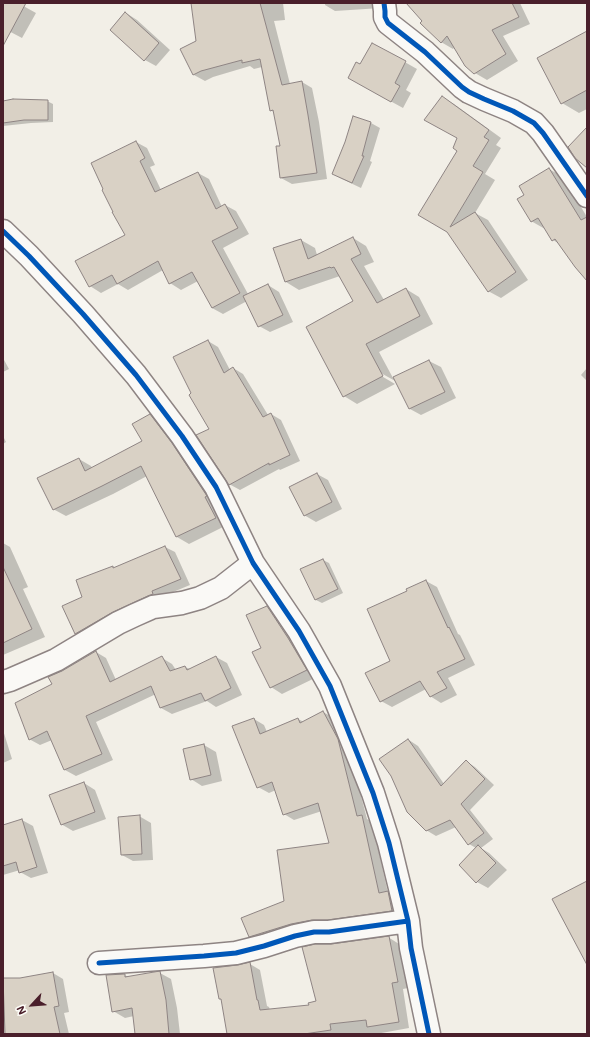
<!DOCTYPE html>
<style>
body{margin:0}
#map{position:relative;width:590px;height:1037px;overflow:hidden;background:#f2efe7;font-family:Mali,sans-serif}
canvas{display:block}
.frame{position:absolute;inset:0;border:4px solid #4a1f2b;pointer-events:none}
.north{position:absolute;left:12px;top:985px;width:40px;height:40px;-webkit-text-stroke:3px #fdfcf7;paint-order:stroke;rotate:244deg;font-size:11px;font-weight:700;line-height:16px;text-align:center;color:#4a1f2b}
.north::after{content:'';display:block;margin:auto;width:14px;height:18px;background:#4a1f2b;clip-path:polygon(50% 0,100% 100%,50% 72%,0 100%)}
</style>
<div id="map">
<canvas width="590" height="1037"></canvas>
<div class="frame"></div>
<div class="north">N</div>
</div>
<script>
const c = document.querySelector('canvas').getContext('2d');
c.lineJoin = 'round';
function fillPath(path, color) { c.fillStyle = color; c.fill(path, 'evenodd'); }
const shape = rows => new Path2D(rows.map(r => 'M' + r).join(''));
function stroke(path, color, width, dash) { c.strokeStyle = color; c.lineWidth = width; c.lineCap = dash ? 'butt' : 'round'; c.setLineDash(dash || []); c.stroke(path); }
fillPath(shape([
 [3,3,18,3,36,13,22,38,3,28],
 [192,3,283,3,285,20,274,21,290,84,302,82,312,88,319,122,327,179,292,184,281,178,281,147,274,112,270,110,262,67,254,69,250,66,213,77,205,81,194,75,198,42],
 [325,3,380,3,381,8,335,11,325,5],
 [407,3,520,3,530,24,503,36,518,61,487,80,475,73,455,47,453,49,441,42],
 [126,13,137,20,170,50,156,66,145,60],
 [587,32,587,109,579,113,562,103,538,59],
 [373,44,417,69,406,90,411,93,403,108,361,85,361,66],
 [442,97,454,104,501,138,496,145,501,148,485,174,495,180,475,213,488,220,528,280,501,298,488,291,448,232,458,151,458,138],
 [47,101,53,104,53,122,31,123,3,126,3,102],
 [353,118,371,123,380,128,370,161,372,162,361,188,342,179,333,174,346,143],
 [136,142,147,148,155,165,150,167,161,190,198,173,209,179,222,207,225,205,236,211,249,234,223,248,248,294,268,285,279,292,293,322,270,332,259,326,247,301,223,314,212,308,198,281,181,290,170,283,163,270,128,290,118,284,101,293,90,286,126,235],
 [549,169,563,177,587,217,587,280,561,245,553,240,546,229,545,229,531,221,525,195],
 [353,238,366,246,374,262,364,266,384,300,406,289,419,297,433,324,379,352,393,378,429,361,441,367,456,398,421,415,410,409,397,382,379,372,378,374,395,384,357,404,344,396,354,302,340,276,299,290,286,282,301,240,315,248,317,255],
 [208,341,218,347,230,370,233,368,243,374,268,415,271,414,281,420,300,461,280,470,279,469,240,490,229,484,211,429,192,394],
 [3,358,9,369,3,372],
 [587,368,587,381,581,375],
 [150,415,162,423,227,525,189,544,177,537,147,476,113,494,66,516,53,509,79,459,91,466,92,468,143,441],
 [3,436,6,442,3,444],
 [317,474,328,480,342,509,316,522,304,515],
 [3,543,10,547,28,587,23,589,45,637,3,655],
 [165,547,175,552,190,585,161,597,85,639,75,633,84,597,113,567,114,568],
 [323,560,329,563,343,593,322,603,316,600,302,570],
 [426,581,437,587,458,634,460,635,475,665,448,678,457,695,441,703,430,696,426,689,392,707,381,701,391,661],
 [267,607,278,614,317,677,282,694,271,687,262,648],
 [96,652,106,658,116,680,162,658,172,664,176,670,185,667,190,669,216,657,227,663,242,695,216,707,207,701,172,714,161,708,156,694,96,722,113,760,76,776,65,770,52,740,40,745,29,739,53,684,63,672],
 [323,712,334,718,348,746,367,819,372,822,388,893,398,899,402,916,260,942,250,936,286,902,331,844,322,811,294,820,284,814,276,790,269,793,258,787,254,719,264,725,267,732,298,719,304,722],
 [3,730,12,759,3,763],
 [409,740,418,746,444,784,466,761,475,767,494,785,470,810,493,839,481,848,489,853,507,870,488,888,477,882,476,848,469,844,456,827,436,836,426,830],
 [204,745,216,752,222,781,202,786,191,779],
 [84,783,95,790,106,819,73,831,61,824],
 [139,816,151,823,153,860,133,861,122,855],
 [22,820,33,826,48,873,31,878,20,872,20,870,3,875,3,832],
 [388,937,399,944,408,988,403,989,409,1028,376,1034,228,1034,222,1000,220,999,250,964,260,970,267,1006,269,1007,270,1010,310,1006,318,1002,331,945],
 [53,973,63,979,69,1012,64,1013,69,1034,3,1034,3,979,20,979],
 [160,973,171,979,177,1008,180,1034,136,1034,134,1016,125,1018,113,1011,124,975,129,977]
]), '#0003');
const building = shape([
 [3,3,26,3,3,46,3,3],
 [191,3,260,3,282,85,302,81,308,115,317,173,280,178,276,146,280,146,273,110,270,111,260,59,242,63,242,60,201,71,193,75,180,49,196,41,191,3],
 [406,3,512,3,519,17,492,30,506,54,474,74,465,66,447,36,441,43,420,23,422,21,406,3],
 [125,12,159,43,144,61,110,30,125,12],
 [587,31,587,90,561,104,537,58,587,31],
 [372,43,406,61,395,83,400,86,391,102,348,78,356,62,360,64,372,43],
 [442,96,489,130,484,137,489,140,473,166,483,172,450,227,475,212,516,272,488,292,447,232,418,215,457,151,453,148,457,138,424,120,442,96],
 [13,99,48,100,48,120,24,120,3,123,3,101,13,99],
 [353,116,371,122,362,156,364,156,352,183,332,174,345,142,353,116],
 [587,127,587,168,575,158,568,147,587,127],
 [136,141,145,158,140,161,155,192,198,172,216,209,225,204,238,228,212,241,240,293,212,308,192,272,169,284,158,261,117,284,112,275,89,287,75,261,125,235,112,212,113,212,102,190,103,189,91,163,136,141],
 [549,168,581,220,587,217,587,281,575,267,555,239,552,241,538,218,531,222,517,199,524,195,519,186,549,168],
 [353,237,361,254,351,259,377,303,406,288,420,316,366,344,383,376,343,397,306,327,353,301,334,267,331,268,330,267,285,282,273,248,301,239,308,259,353,237],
 [268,284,283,315,258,327,243,296,268,284],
 [208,340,224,373,233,367,263,417,271,413,290,455,269,465,269,463,229,485,196,435,209,429,189,395,191,393,173,357,208,340],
 [429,360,445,392,409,409,393,377,429,360],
 [150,414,172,443,205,493,207,496,205,497,216,518,176,537,141,466,102,486,53,510,37,478,79,458,85,471,142,441,132,424,150,414],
 [317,473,332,502,304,516,289,487,317,473],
 [165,546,181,579,152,591,153,594,148,596,113,612,75,634,62,606,82,597,76,580,113,566,113,568,165,546],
 [323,559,338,589,315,600,300,569,323,559],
 [3,567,32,629,3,643,3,567],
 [426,580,448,628,449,627,465,659,437,672,447,688,430,697,420,681,380,702,365,673,390,661,367,609,407,591,406,589,426,580],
 [267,606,288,638,307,670,270,688,252,652,261,648,246,615,267,606],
 [96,651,110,682,162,656,170,671,185,666,187,670,216,656,231,688,205,701,201,693,160,708,151,686,86,716,102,754,64,770,47,731,29,740,15,703,52,684,48,677,62,671,96,651],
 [323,711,338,739,357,816,362,815,379,893,388,891,392,911,328,920,312,920,291,924,249,937,241,918,284,901,277,850,329,843,318,803,283,815,272,782,257,788,232,726,254,718,260,734,298,718,300,723,323,711],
 [408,739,441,786,466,760,485,779,461,804,484,833,468,845,450,820,426,831,407,812,391,776,379,759,408,739],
 [204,744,211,775,190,780,183,749,204,744],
 [84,782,95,812,61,825,49,795,84,782],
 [140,815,142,854,121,855,118,817,140,815],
 [22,819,37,867,19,873,16,862,3,866,3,825,22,819],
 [478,845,496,863,476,883,459,865,478,845],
 [587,881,587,965,552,899,587,881],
 [389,936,398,982,392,983,399,1022,367,1027,366,1020,330,1024,331,1030,304,1034,227,1034,221,999,219,999,213,968,237,965,250,962,257,1000,258,1000,260,1010,309,1005,308,1003,316,1001,302,947,315,944,331,944,389,936],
 [160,971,166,1000,169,1034,135,1034,132,1008,112,1012,106,975,125,974,125,977,160,971],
 [53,972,59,1006,54,1007,60,1034,5,1034,3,978,20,978,53,972]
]);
fillPath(building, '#d9d1c5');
stroke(building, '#8e8483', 1);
const minor = shape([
 [384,3,385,11,385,17,388,23,425,52,462,87,469,92,484,99,513,111,534,123,543,133,587,196],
 [3,231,29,256,83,314,136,375,182,436,216,487,253,563,299,631,330,686,373,793,389,843,408,921,411,948,429,1034],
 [3,682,10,680,56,660,118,623,135,615,153,607,182,603,200,598,221,588,253,563],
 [99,963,204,956,236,953,264,946,295,936,314,932,329,932,408,921]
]);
stroke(minor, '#8e8483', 25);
stroke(minor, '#faf9f6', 22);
stroke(shape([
 [384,3,385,11,385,17,388,23,425,52,462,87,469,92,484,99,513,111,534,123,543,133,587,196],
 [3,231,29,256,83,314,136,375,182,436,216,487,253,563,299,631,330,686,373,793,389,843,408,921,411,948,429,1034],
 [99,963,204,956,236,953,264,946,295,936,314,932,329,932,408,921]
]), '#0057b8', 5);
</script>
